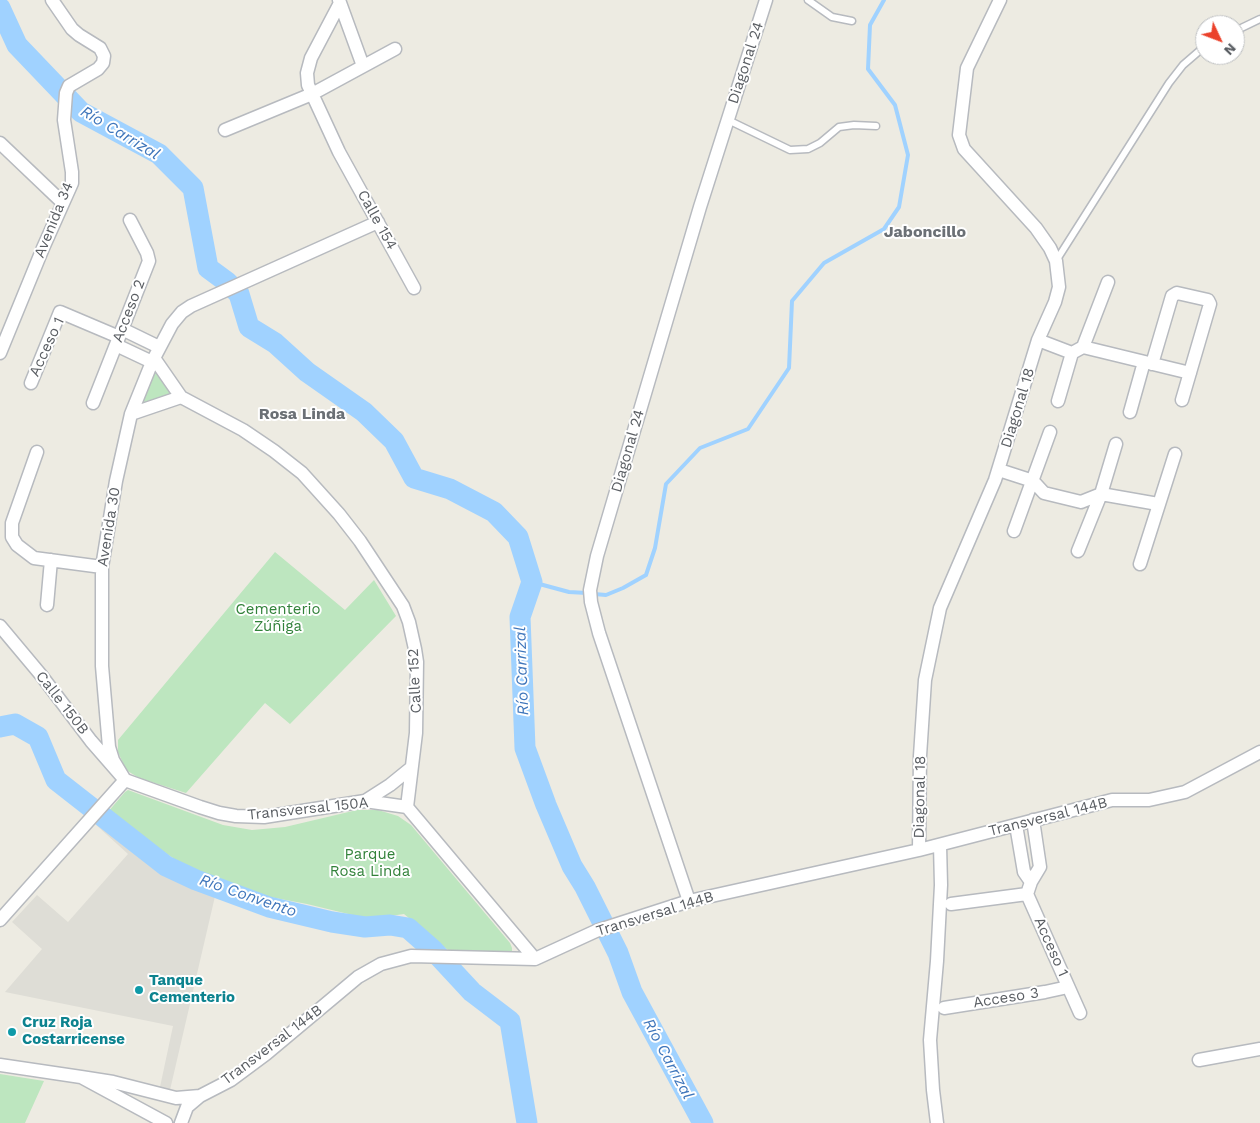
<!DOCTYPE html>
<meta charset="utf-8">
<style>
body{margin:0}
#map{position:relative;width:1260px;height:1123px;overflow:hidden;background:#edebe2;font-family:"Work Sans",sans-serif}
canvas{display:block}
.north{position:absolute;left:1195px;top:15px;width:50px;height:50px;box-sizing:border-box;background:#fff;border:1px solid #bdbfc1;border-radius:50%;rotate:133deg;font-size:14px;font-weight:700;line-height:20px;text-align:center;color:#5a5e63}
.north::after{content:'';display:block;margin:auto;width:18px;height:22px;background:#eb412a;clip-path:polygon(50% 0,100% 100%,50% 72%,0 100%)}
</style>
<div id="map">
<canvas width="1260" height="1123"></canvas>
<div class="north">N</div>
</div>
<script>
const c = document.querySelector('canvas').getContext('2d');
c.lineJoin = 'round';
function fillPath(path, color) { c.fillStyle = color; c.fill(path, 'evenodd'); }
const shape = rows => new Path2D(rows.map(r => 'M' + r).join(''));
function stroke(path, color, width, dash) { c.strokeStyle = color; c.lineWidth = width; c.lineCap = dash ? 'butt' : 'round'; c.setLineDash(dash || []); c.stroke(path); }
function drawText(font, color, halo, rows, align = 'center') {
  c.font = font + ' "Work Sans",sans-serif'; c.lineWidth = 4; c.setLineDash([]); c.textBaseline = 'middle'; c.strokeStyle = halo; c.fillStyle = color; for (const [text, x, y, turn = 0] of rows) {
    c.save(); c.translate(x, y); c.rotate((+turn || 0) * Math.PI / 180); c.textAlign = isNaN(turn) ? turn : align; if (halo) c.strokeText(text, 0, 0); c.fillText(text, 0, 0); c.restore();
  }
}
fillPath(shape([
 [100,819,173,877,216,892,170,1090,160,1087,173,1026,5,992,42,949,12,922,37,895,68,922,128,854,95,824]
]), '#deddd6');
fillPath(shape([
 [155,366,174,395,138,407],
 [275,552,345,610,374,580,396,616,290,724,265,703,186,793,139,778,126,770,118,752,118,740],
 [128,790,223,825,252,830,285,827,357,810,378,810,398,816,411,825,510,943,512,948,512,952,509,955,449,951,404,914,369,919,307,904,249,893,192,871,107,813,125,792],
 [0,1074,44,1081,25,1123,0,1123]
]), '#bde6bf');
stroke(shape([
 [532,582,569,592,587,593],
 [594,594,606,595,623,588,646,575,655,548,666,484,700,448,748,429,789,368,792,301,824,263,884,229,899,207,908,155,895,105,868,69,870,25,884,0]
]), '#a0d2ff', 4);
stroke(shape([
 [0,8,17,45,81,112,159,154,193,188,208,268,227,282,239,294,249,327,275,343,307,372,364,412,394,441,414,478,450,489,494,512,518,537,532,582,520,617,525,748,546,805,572,866,585,887,618,953,632,992,703,1123],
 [0,727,15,724,38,737,56,780,166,866,196,880,269,907,332,922,365,927,390,925,408,928,433,950,472,992,510,1021,527,1123]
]), '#a0d2ff', 21);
const service = shape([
 [808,0,832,17,852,21],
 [1235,31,1260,19],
 [728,120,790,150,808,149,820,143,839,127,854,125,876,126],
 [1056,261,1169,83,1183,65,1205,46]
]);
const minor = shape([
 [339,0,363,66],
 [340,3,311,58,307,73,308,85,339,152,414,288],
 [225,130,312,94,395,49],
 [0,143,63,203],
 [122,329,159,347],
 [1038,340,1072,353,1083,347,1190,373],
 [116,345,152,362],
 [1083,347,1108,282],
 [0,353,43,248,72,183,72,172,64,120,66,93,69,86,98,69,103,63,104,56,100,48,79,35,72,29,52,0],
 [154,358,181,397],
 [1152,364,1172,296,1177,293,1208,300,1210,304,1182,400],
 [31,383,60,312,119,337],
 [1058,401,1072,353],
 [93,403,149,261,147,253,130,220],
 [1130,412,1144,362],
 [131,414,181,397,243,430,274,451,302,473,339,514,360,541,403,606,409,622,415,649,417,662,416,733,407,807,535,959],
 [37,452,12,523,12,537,17,545,34,558,102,567],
 [999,470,1033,481,1044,493,1081,502,1101,494,1158,504],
 [1014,531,1050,432],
 [1078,551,1101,494,1116,444],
 [1140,564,1175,454],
 [47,605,51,560],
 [0,626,41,675,91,741,125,780,200,807,219,813,236,816,264,817,365,801,407,807],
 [125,780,113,760,109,747,102,666,102,567,116,481,131,414,152,362,172,324,182,312,191,306,378,222],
 [365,801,390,785,411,768],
 [1033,820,1040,867,1031,882,1027,894,1080,1013],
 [1016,825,1024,872,1031,882],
 [919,850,920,756,925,680,940,608,995,480,1038,340,1055,302,1059,287,1056,261,1050,248,1036,228,964,149,959,135,967,68,1000,0],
 [689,901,599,633,591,602,590,590,597,556,700,207,766,0],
 [951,904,1027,894],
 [0,920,125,780],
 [944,1008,1045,992,1068,987],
 [1199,1060,1260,1049],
 [0,1065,81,1077,166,1123],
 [81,1077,113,1082,176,1098,200,1096,231,1080,266,1054,358,977,381,964,411,956,535,959,596,931,689,901,919,850,1112,800,1149,800,1185,792,1260,752],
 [181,1123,187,1107,200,1096],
 [937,1123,933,1090,930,1040,937,961,941,885,940,845]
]);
stroke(service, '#b7babf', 9);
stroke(minor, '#b7babf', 15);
stroke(service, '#fff', 6);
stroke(minor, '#fff', 12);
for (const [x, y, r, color] of [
 [139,990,5,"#0f9aa8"],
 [12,1032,5,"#0f9aa8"]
]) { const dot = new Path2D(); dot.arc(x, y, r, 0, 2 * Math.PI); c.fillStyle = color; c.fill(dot); stroke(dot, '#fff', 2); }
drawText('15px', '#5a5e63', '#fff', [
 ["Diagonal 24",746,63,-72],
 ["Avenida 34",54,220,-68],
 ["Calle 154",377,220,61],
 ["Acceso 2",129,311,-69],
 ["Acceso 1",47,347,-65],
 ["Diagonal 18",1018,408,-73],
 ["Diagonal 24",628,451,-74],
 ["Avenida 30",109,527,-81],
 ["Calle 152",415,681,-93],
 ["Calle 150B",62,703,52],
 ["Diagonal 18",920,797,-89],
 ["Transversal 150A",308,809,-6],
 ["Transversal 144B",1048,817,-14],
 ["Transversal 144B",655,914,-17],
 ["Acceso 1",1051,947,66],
 ["Acceso 3",1006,998,-9],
 ["Transversal 144B",272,1045,-37]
]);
drawText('15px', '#32823a', '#fff', [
 ["Cementerio",278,610],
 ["Zúñiga",278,627],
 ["Parque",370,855],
 ["Rosa Linda",370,872]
]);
drawText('bold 15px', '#0d838f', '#fff', [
 ["Tanque",149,981],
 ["Cementerio",149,998],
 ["Cruz Roja",22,1023],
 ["Costarricense",22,1040]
], 'left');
drawText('italic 16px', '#3f76bb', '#fff', [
 ["Río Carrizal",120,133,31],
 ["Río Carrizal",522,671,-92],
 ["Río Convento",248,896,19],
 ["Río Carrizal",668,1059,62]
]);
drawText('bold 16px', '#6b7075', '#fff', [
 ["Jaboncillo",925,232],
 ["Rosa Linda",302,414]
]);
</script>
